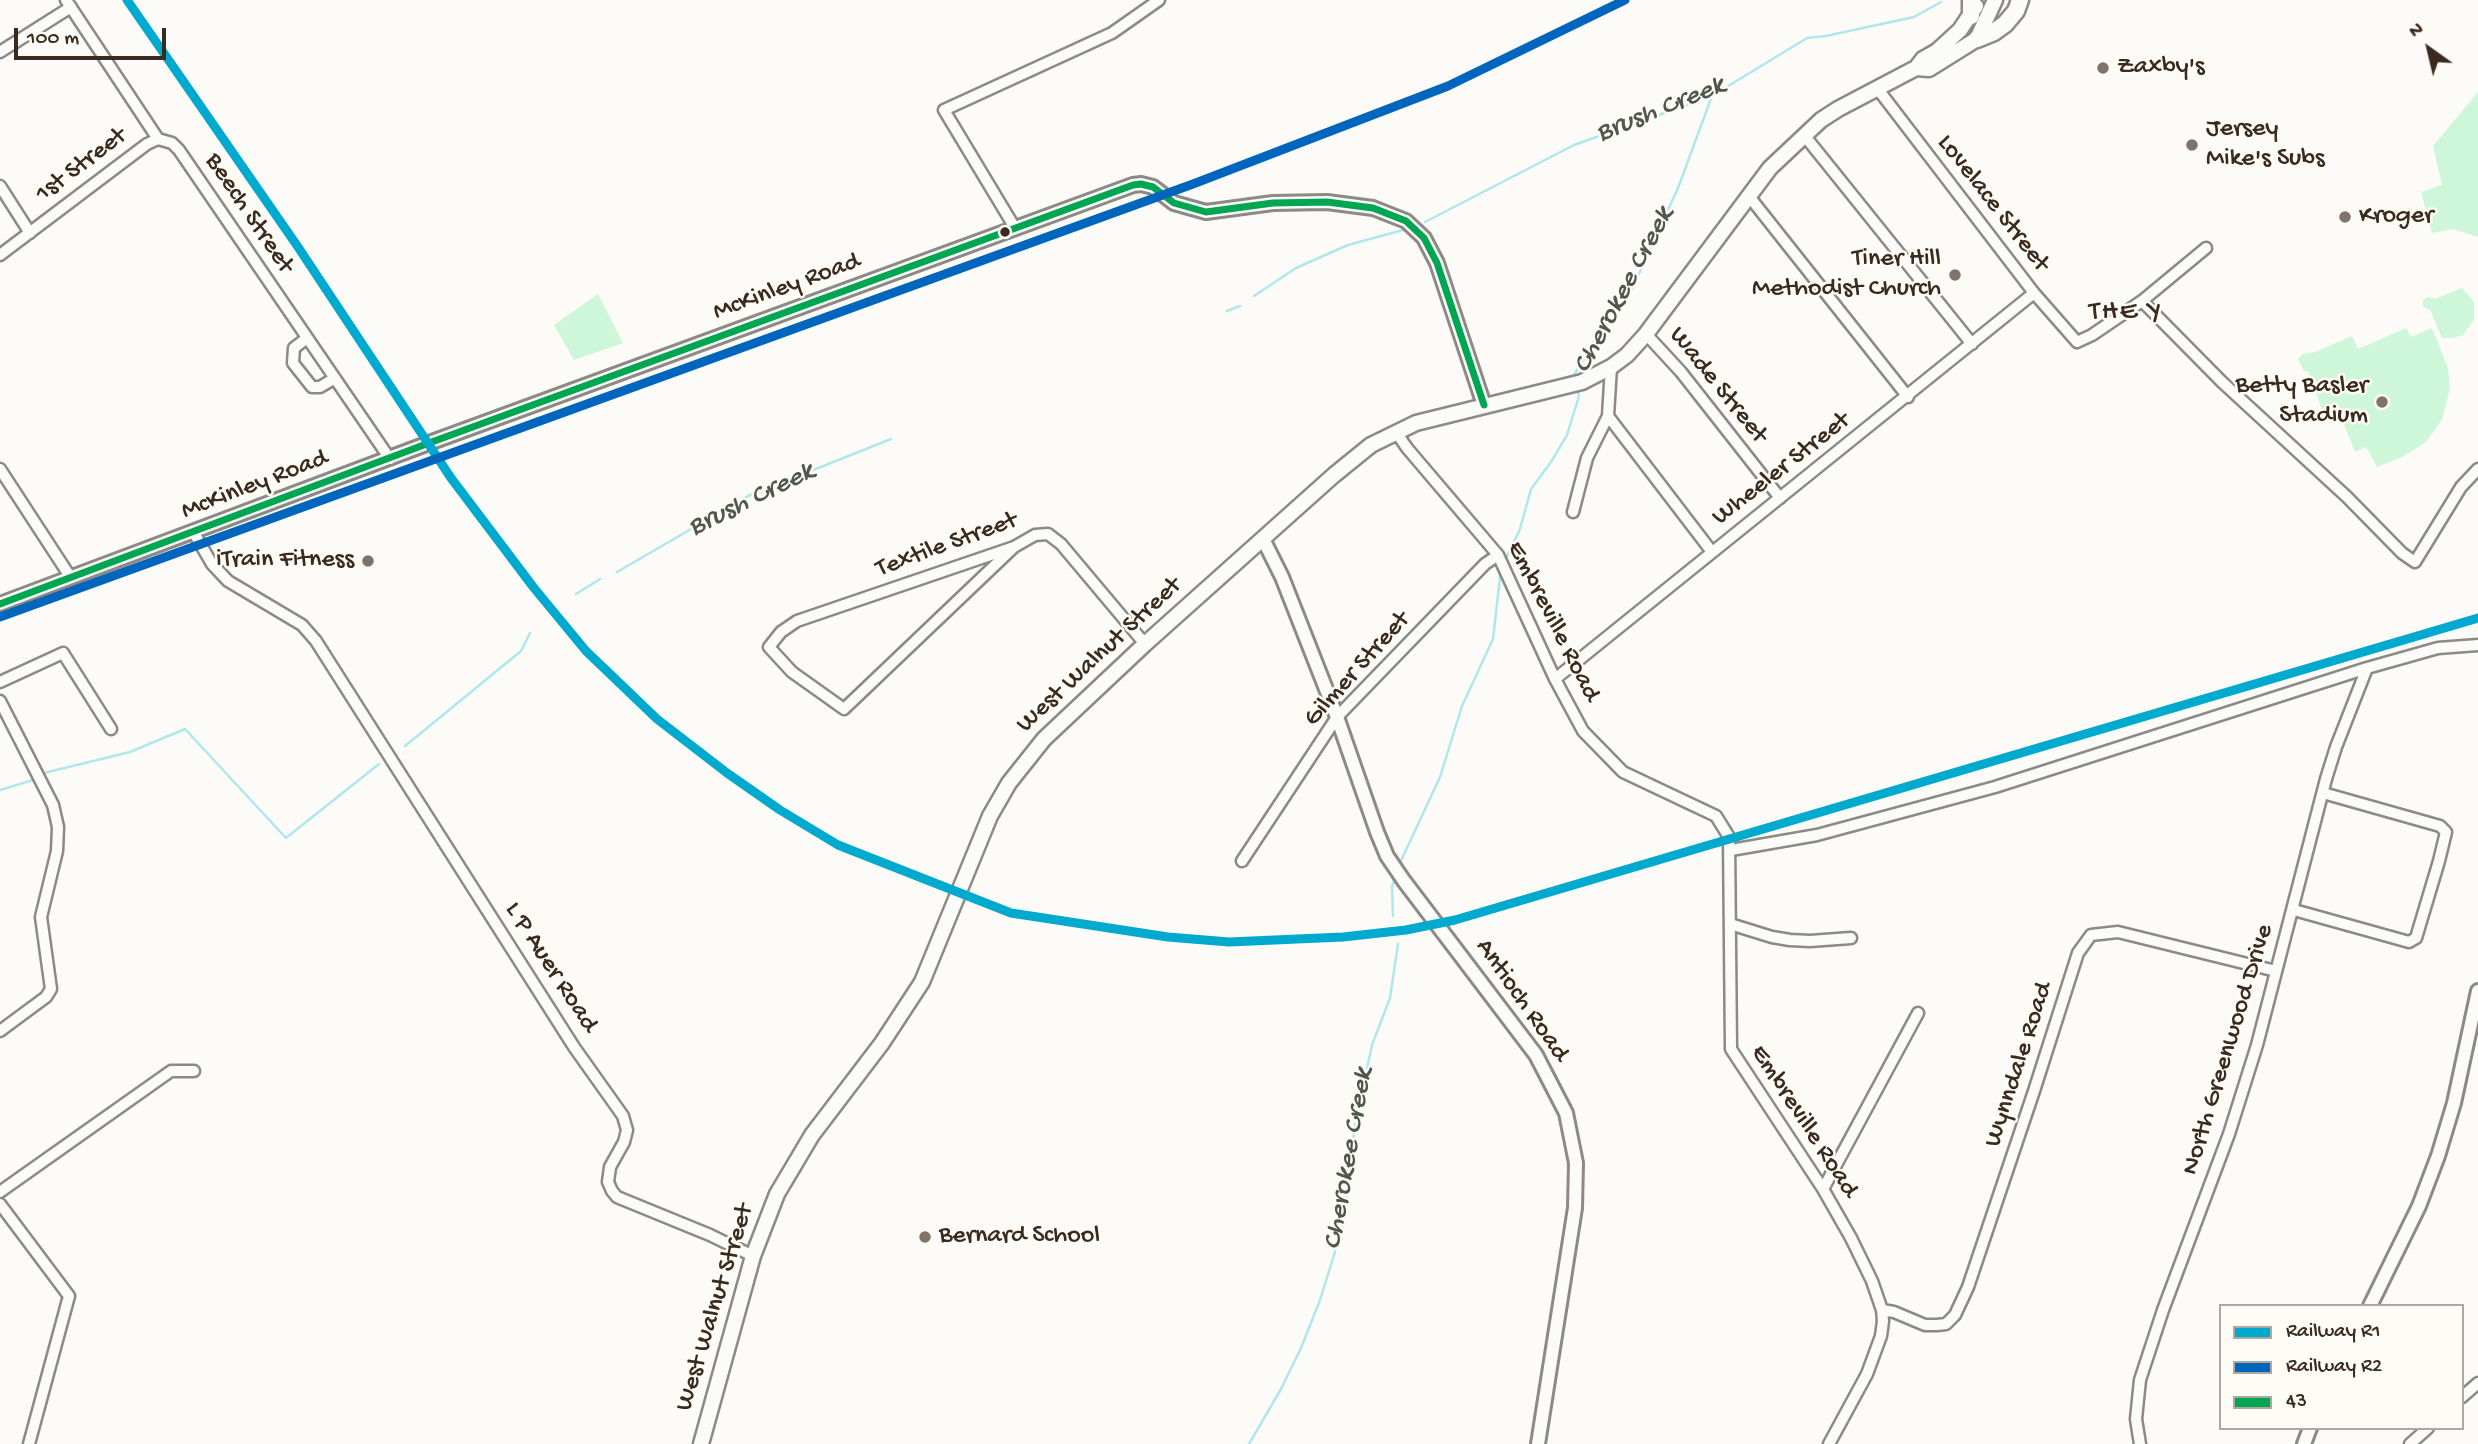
<!DOCTYPE html>
<style>
body{margin:0}
#map{position:relative;width:2478px;height:1444px;overflow:hidden;background:#fcfbf8;font-family:"Gochi Hand",sans-serif}
canvas{display:block}
.legend{position:absolute;left:2219px;top:1304px;width:245px;height:126px;box-sizing:border-box;background:#fdfcf7;border:2px solid #afa8a0;margin:0;padding:9px 12px;list-style:none;font-size:21px;color:#3b2a1e}
.legend li{display:flex;align-items:center;gap:14px;height:35px}
.legend b{width:35px;border:2px solid #afa8a0}
.north{position:absolute;left:2394px;top:14px;width:70px;height:70px;-webkit-text-stroke:5px #fdfcf7;paint-order:stroke;rotate:326deg;font-size:19px;font-weight:700;line-height:28px;text-align:center;color:#3b2a1e}
.north::after{content:'';display:block;margin:auto;width:24px;height:32px;background:#3b2a1e;clip-path:polygon(50% 0,100% 100%,50% 72%,0 100%)}
.scale{position:absolute;left:14px;top:28px;width:152px;height:32px;box-sizing:border-box;border:4px solid #3b2a1e;border-top:0;padding-left:9px;font-size:21px;line-height:24px;white-space:nowrap;color:#3b2a1e;-webkit-text-stroke:5px #fdfcf7;paint-order:stroke}
</style>
<div id="map">
<canvas width="2478" height="1444"></canvas>
<ul class="legend">
<li><b style="height:9px;background:#00a9ce"></b>Railway R1</li>
<li><b style="height:9px;background:#0065bd"></b>Railway R2</li>
<li><b style="height:9px;background:#00a651"></b>43</li>
</ul>
<div class="north">N</div>
<div class="scale">100 m</div>
</div>
<script>
const c = document.querySelector('canvas').getContext('2d');
c.lineJoin = 'round';
function fillPath(path, color) { c.fillStyle = color; c.fill(path, 'evenodd'); }
const shape = rows => new Path2D(rows.map(r => 'M' + r).join(''));
function stroke(path, color, width, dash) { c.strokeStyle = color; c.lineWidth = width; c.lineCap = dash ? 'butt' : 'round'; c.setLineDash(dash || []); c.stroke(path); }
function drawText(font, color, halo, rows, align = 'center') {
  c.font = font + ' "Gochi Hand",sans-serif'; c.lineWidth = 5; c.setLineDash([]); c.textBaseline = 'middle'; c.strokeStyle = halo; c.fillStyle = color; for (const [text, x, y, turn = 0] of rows) {
    c.save(); c.translate(x, y); c.rotate((+turn || 0) * Math.PI / 180); c.textAlign = isNaN(turn) ? turn : align; if (halo) c.strokeText(text, 0, 0); c.fillText(text, 0, 0); c.restore();
  }
}
fillPath(shape([
 [2478,92,2478,237,2453,229,2432,233,2421,192,2442,185,2433,146],
 [2462,288,2474,302,2474,320,2463,335,2454,338,2442,338,2430,310,2423,307,2423,300,2428,297,2435,299],
 [598,294,623,343,574,360,554,325],
 [2406,328,2411,337,2432,328,2448,368,2450,388,2442,420,2425,443,2402,457,2377,467,2366,447,2355,452,2342,419,2334,423,2332,416,2320,424,2317,416,2323,412,2308,371,2304,371,2298,359,2302,354,2315,352,2352,336,2358,349]
]), '#cef6d9');
stroke(shape([
 [1425,222,1574,145,1712,96,1807,38,1826,36,1914,17,1941,2],
 [1254,296,1296,268,1348,245,1407,229],
 [1227,311,1240,306],
 [1575,379,1574,375,1600,331,1616,314,1632,289,1678,188,1712,96],
 [1504,563,1520,529,1531,489,1551,462,1567,435,1579,396,1577,389],
 [617,572,748,496,891,439],
 [576,594,600,579],
 [405,746,521,651,530,633],
 [44,773,130,752,185,729,286,838,379,764],
 [0,790,33,780],
 [1399,865,1440,777,1462,706,1493,639,1501,569],
 [1393,916,1392,887,1395,878],
 [1249,1444,1281,1389,1301,1348,1320,1300,1334,1255,1344,1218,1355,1125,1372,1045,1390,998,1398,944]
]), '#afe7ed', 2.5);
const minor = shape([
 [66,0,158,139,172,143,179,150,390,459],
 [0,52,71,7],
 [1877,88,2034,293,2077,342,2092,335,2142,301,2206,248],
 [1804,135,1972,344],
 [0,186,30,233],
 [1748,195,1908,397],
 [1015,228,944,110,1112,33,1159,0],
 [0,255,147,144,158,139],
 [2142,301,2222,382,2347,497,2402,553,2415,562,2461,487,2478,469],
 [1646,334,1681,372,1780,498],
 [307,338,294,348,293,363,312,387,320,387,335,378],
 [1608,416,1712,552],
 [1396,432,1407,448,1498,555,1555,679,1583,731,1623,772,1716,816,1729,837,1731,1049,1823,1189,1851,1238,1872,1281,1882,1310,1883,1321,1881,1336,1867,1374,1829,1444],
 [0,469,71,578],
 [1573,512,1587,458,1608,416,1611,367],
 [194,533,212,564,228,581,302,625,316,641,574,1047,623,1116,627,1130,624,1142,610,1167,608,1182,612,1191,617,1197,710,1235,753,1256],
 [1014,547,844,709,792,672,769,647,781,632,797,621,1014,547,1035,535,1048,534,1061,544,1145,644],
 [1555,679,2034,293],
 [0,682,63,653,111,729],
 [0,701,53,805,58,827,57,851,41,917,51,989,46,997,0,1031],
 [1731,850,1817,835,1995,787,2367,668,2438,648,2478,645],
 [1242,861,1337,717,1485,564,1498,555],
 [2294,910,2409,942,2416,938,2439,861,2446,832,2440,826,2323,793],
 [1730,924,1772,937,1790,940,1810,941,1851,938],
 [1823,1189,1918,1013],
 [0,1192,171,1071,194,1071],
 [0,1204,69,1296,29,1444],
 [1882,1310,1894,1312,1925,1325,1937,1325,1946,1324,1955,1315,1968,1287,2034,1091,2078,953,2091,935,2118,932,2276,971],
 [2462,1397,2478,1383],
 [2140,1444,2136,1419,2140,1380,2163,1310,2229,1134,2257,1045,2326,779,2336,747,2367,668],
 [2410,1444,2428,1428]
]);
const tertiary = shape([
 [1263,539,1282,577,1337,717,1377,832,1387,856,1404,881,1536,1055,1566,1113,1576,1163,1575,1208,1538,1444],
 [0,604,429,443,1133,185,1141,184,1153,187,1174,203,1206,212,1273,203,1327,202,1373,208,1406,221,1424,238,1437,263,1484,405],
 [2370,1306,2419,1206,2438,1156,2454,1103,2478,991],
 [2304,1444,2310,1428]
]);
const secondary = shape([
 [1916,68,1929,69,1977,39,1995,0],
 [701,1444,753,1256,777,1194,812,1135,882,1043,922,982,990,816,1009,783,1044,739,1145,644,1334,475,1371,445,1416,423,1582,382,1611,367,1627,355,1646,334,1770,168,1821,120,1838,109,1916,68,1923,59,1937,51,1960,30,1976,6]
]);
const trunk = shape([
 [1971,16,1971,0],
 [1977,39,1994,32,2005,24,2016,11,2020,0]
]);
stroke(minor, '#8d8985', 15);
stroke(tertiary, '#8d8985', 18);
stroke(secondary, '#8d8985', 19);
stroke(trunk, '#8d8985', 21);
stroke(minor, '#fbfbf9', 10);
stroke(tertiary, '#fbfbf9', 12);
stroke(secondary, '#fbfbf9', 14);
stroke(trunk, '#fbfbf9', 16);
stroke(shape([
 [0,604,429,443,1133,185,1141,184,1153,187,1174,203,1206,212,1273,203,1327,202,1373,208,1406,221,1424,238,1437,263,1484,405]
]), '#00a651', 7);
stroke(shape([
 [127,0,298,247,451,478,534,588,586,651,657,719,727,773,780,810,838,845,1011,913,1168,937,1229,942,1343,937,1406,930,1455,920,2478,618]
]), '#00a9ce', 9);
stroke(shape([
 [0,617,1193,184,1448,86,1625,0]
]), '#0065bd', 9);
for (const [x, y, r, color] of [
 [2103,68,7,"#7f736a"],
 [2192,145,7,"#7f736a"],
 [2345,217,7,"#7f736a"],
 [1005,232,6,"#3b2a1e"],
 [1955,275,7,"#7f736a"],
 [2382,402,7,"#7f736a"],
 [368,561,7,"#7f736a"],
 [925,1237,7,"#7f736a"]
]) { const dot = new Path2D(); dot.arc(x, y, r, 0, 2 * Math.PI); c.fillStyle = color; c.fill(dot); stroke(dot, '#fdfcf7', 2.5); }
drawText('26px', '#3b2a1e', '#fdfcf7', [
 ["Zaxby's",2117,68],
 ["Jersey",2206,130],
 ["Mike's Subs",2206,160],
 ["Kroger",2359,217],
 ["Tiner Hill",1941,260,"right"],
 ["Methodist Church",1941,290,"right"],
 ["Betty Basler",2368,387,"right"],
 ["Stadium",2368,417,"right"],
 ["iTrain Fitness",354,561,"right"],
 ["Bernard School",939,1237]
], 'left');
drawText('26px', '#3b2a1e', '#fdfcf7', [
 ["1st Street",82,166,-37],
 ["Lovelace Street",1992,204,52],
 ["Beech Street",248,214,56],
 ["McKinley Road",787,288,-20],
 ["Wade Street",1717,386,51],
 ["Wheeler Street",1782,470,-38],
 ["McKinley Road",255,486,-21],
 ["Textile Street",947,546,-20],
 ["Embreville Road",1552,622,63],
 ["West Walnut Street",1100,656,-43],
 ["Gilmer Street",1358,670,-48],
 ["L P Auer Road",550,968,57],
 ["Antioch Road",1521,1001,55],
 ["North Greenwood Drive",2229,1050,-73],
 ["Wynndale Road",2020,1065,-72],
 ["Embreville Road",1803,1122,57],
 ["West Walnut Street",716,1308,-73]
]);
drawText('italic 28px', '#505750', '#fdfcf7', [
 ["Brush Creek",1661,111,-22],
 ["Cherokee Creek",1625,291,-62],
 ["Brush Creek",752,501,-26],
 ["Cherokee Creek",1350,1159,-80]
]);
c.letterSpacing = '2px';
drawText('28px', '#3b2a1e', '#fdfcf7', [
 ["THE Y",2126,314]
]);
c.letterSpacing = '0px';
</script>
